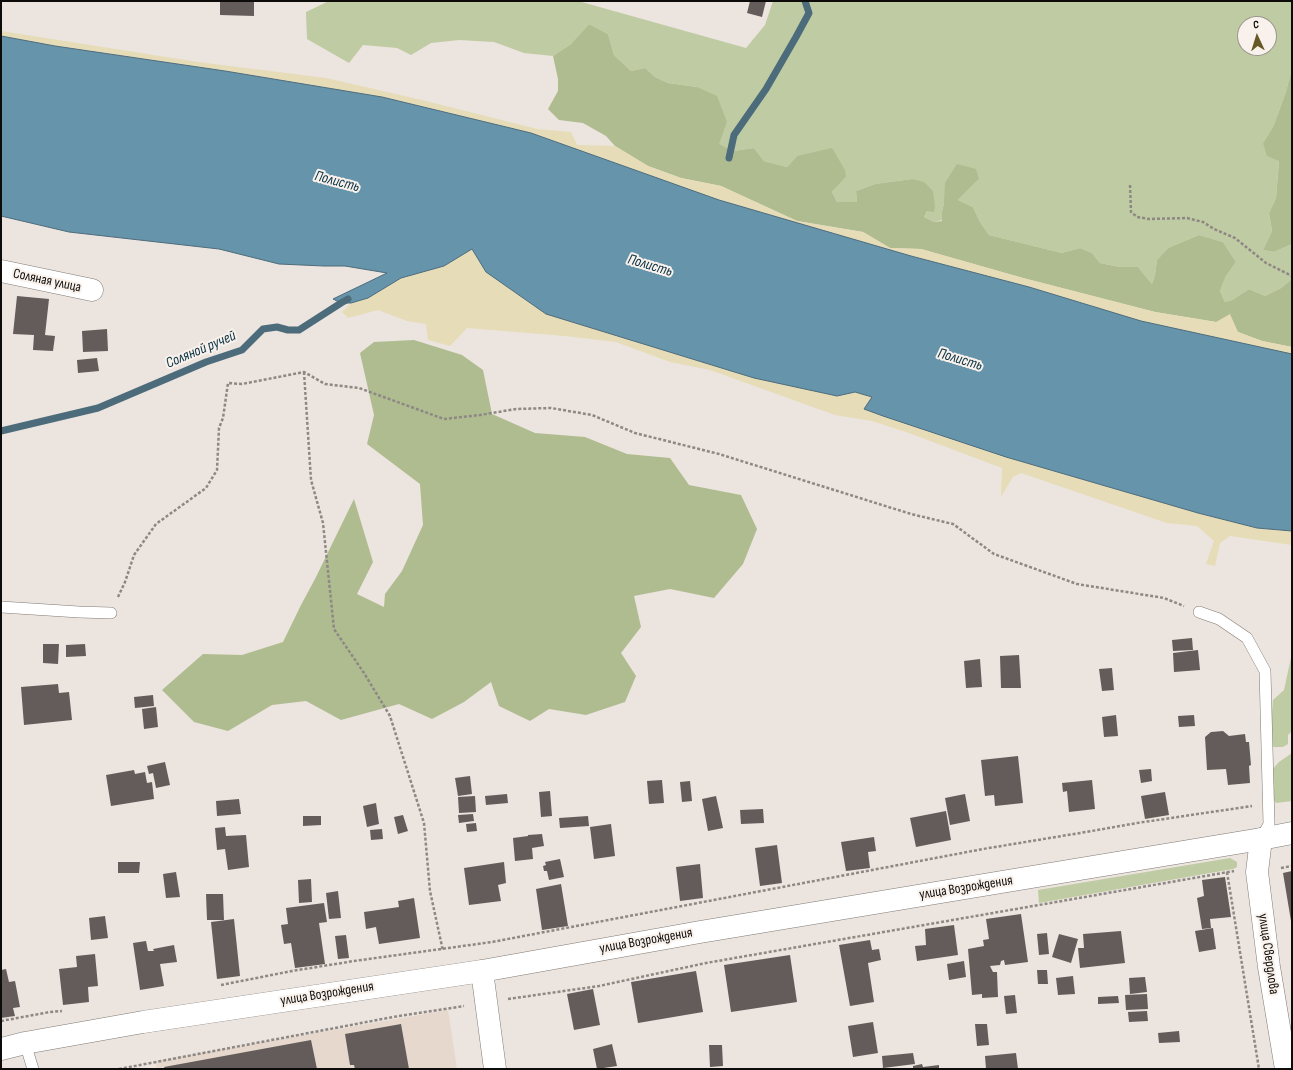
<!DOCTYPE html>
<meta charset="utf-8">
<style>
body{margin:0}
#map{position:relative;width:1293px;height:1070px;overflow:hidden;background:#ece4de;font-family:"Sofia Sans Condensed",sans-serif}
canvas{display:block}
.frame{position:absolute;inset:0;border:2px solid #0e0c0a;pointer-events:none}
.north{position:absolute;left:1237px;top:16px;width:40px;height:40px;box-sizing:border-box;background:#f9f1eb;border:1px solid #9b9591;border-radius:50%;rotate:356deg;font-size:11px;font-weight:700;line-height:16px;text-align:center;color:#0e0c0a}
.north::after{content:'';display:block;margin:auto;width:14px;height:18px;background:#685825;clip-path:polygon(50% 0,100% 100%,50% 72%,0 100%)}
</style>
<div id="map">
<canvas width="1293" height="1070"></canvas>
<div class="frame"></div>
<div class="north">С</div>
</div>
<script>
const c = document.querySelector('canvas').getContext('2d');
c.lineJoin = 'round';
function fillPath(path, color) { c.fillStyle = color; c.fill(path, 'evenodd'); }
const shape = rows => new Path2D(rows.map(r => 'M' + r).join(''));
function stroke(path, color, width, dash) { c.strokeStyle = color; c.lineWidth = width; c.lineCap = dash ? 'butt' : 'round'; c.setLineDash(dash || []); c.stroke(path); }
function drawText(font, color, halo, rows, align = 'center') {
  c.font = font + ' "Sofia Sans Condensed",sans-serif'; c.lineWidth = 4; c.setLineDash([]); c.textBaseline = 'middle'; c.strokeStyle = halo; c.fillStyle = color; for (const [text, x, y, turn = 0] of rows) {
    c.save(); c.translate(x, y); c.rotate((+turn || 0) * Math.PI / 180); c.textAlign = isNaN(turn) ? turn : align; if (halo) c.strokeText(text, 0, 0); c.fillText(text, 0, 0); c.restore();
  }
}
fillPath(shape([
 [448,1010,457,1069,157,1069,155,1061]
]), '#e6d8cd');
fillPath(shape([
 [329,1,578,1,746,48,765,25,773,1,1292,1,1292,68,1286,92,1273,127,1263,143,1279,160,1276,198,1269,213,1272,231,1263,250,1274,252,1292,244,1292,279,1281,288,1265,296,1249,289,1232,300,1225,302,1220,291,1226,276,1236,262,1223,242,1199,235,1168,248,1157,260,1155,275,1152,284,1138,267,1120,267,1100,263,1092,253,1080,248,1062,253,989,235,980,222,973,207,958,200,979,179,944,203,942,212,942,220,934,222,924,217,927,211,934,211,912,179,875,184,856,191,857,202,837,202,832,192,846,177,797,156,787,167,764,161,754,148,733,151,718,144,727,122,697,87,668,83,655,77,645,68,631,71,614,55,608,34,589,24,571,44,553,56,524,53,494,42,459,40,431,43,411,55,397,48,363,45,349,63,307,39,306,12],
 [1245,24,1269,24,1269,48,1245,48],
 [1292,653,1292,733,1291,732,1288,735,1288,744,1283,747,1271,747,1270,733,1273,700,1284,690],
 [1292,753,1292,801,1276,803,1271,795,1271,771,1279,762],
 [1230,858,1237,862,1237,867,1233,869,1039,903,1038,890]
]), '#bfcba2');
fillPath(shape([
 [589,24,608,34,614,55,631,71,645,68,655,77,668,83,697,87,717,96,727,122,719,144,733,151,754,148,764,161,787,167,797,156,832,148,845,170,846,177,832,192,837,202,857,202,856,191,875,184,912,179,924,182,933,191,935,206,934,212,927,211,924,217,934,222,942,221,942,212,944,203,945,183,957,164,976,169,979,179,958,200,973,207,980,222,989,235,1062,253,1080,248,1092,253,1100,263,1120,267,1138,267,1152,284,1155,275,1157,260,1168,248,1199,235,1223,242,1236,262,1226,276,1220,291,1225,302,1232,300,1249,289,1265,296,1281,288,1292,279,1292,347,1262,341,1238,332,1216,322,1155,312,1023,278,921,249,890,248,863,232,797,221,721,186,681,178,648,166,615,146,606,136,583,123,559,120,548,109,558,91,558,79,553,56,571,44],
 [1292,68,1292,244,1274,252,1263,250,1272,231,1269,213,1276,198,1279,161,1267,156,1263,143,1273,127,1286,92],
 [414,340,462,355,483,370,492,414,535,433,585,437,627,454,670,458,689,485,741,495,757,529,743,564,714,598,670,589,634,596,641,627,621,653,636,676,625,702,586,715,549,709,530,721,499,706,491,682,464,702,432,719,399,704,341,720,306,701,272,705,228,731,194,722,162,690,203,654,242,655,283,642,301,605,315,579,354,499,373,562,357,594,384,607,385,594,402,571,423,525,420,484,367,444,374,415,360,353,374,342]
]), '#afbc90');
fillPath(shape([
 [1,31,198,62,326,78,426,101,537,129,571,132,577,145,615,146,648,166,681,178,721,186,797,221,863,232,890,248,921,249,1023,278,1155,312,1216,322,1230,314,1238,332,1262,341,1292,347,1292,354,1141,321,1029,287,911,256,719,200,531,133,382,97,225,71,55,46,1,36],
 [472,249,486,272,546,314,754,378,837,396,855,392,873,397,865,409,883,416,1006,457,1198,513,1257,528,1292,531,1292,545,1230,536,1220,543,1215,566,1206,564,1214,541,1197,526,1167,523,1021,473,1013,477,1001,497,1002,468,909,433,872,421,835,415,710,370,670,362,616,342,565,336,467,328,450,346,428,340,426,324,407,321,378,310,348,318,342,312,351,303,368,298,401,278,444,266]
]), '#e6dcb7');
const water = shape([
 [1,36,55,46,225,71,382,97,531,133,719,200,911,256,1029,287,1141,321,1292,354,1292,531,1257,528,1198,513,1006,457,883,416,864,409,872,397,855,392,837,396,754,378,546,314,486,272,472,249,444,266,401,278,368,298,351,303,341,303,333,299,387,273,345,266,324,266,279,264,219,249,69,232,1,216,1,36]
]);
fillPath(water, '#6694ab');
stroke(water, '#4c6b7b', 1);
stroke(shape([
 [729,158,734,135,766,89,796,37,809,13,805,1],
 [1,431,98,408,206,362,242,350,263,329,277,327,288,330,299,330,341,303,348,299]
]), '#4c6b7b', 7);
fillPath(shape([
 [220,1,254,1,254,16,220,15],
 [750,1,766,1,762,17,747,13],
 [17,296,49,299,45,335,55,336,53,351,33,350,34,335,13,334],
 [107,329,108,351,83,352,82,331],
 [97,358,99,371,78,373,77,360],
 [1192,638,1193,650,1173,651,1172,640],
 [43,644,59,644,58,664,43,663],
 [85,644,86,656,66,657,66,645],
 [1198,650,1200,670,1174,672,1173,653],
 [1019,655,1021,688,1001,688,1000,656],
 [980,659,982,687,966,688,964,661],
 [1112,668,1114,690,1102,691,1099,669],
 [58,684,59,693,69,692,72,720,24,725,21,687],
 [153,695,154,706,135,708,134,697],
 [156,707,158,727,144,729,142,709],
 [1116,715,1118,736,1104,737,1102,717],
 [1194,715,1195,726,1179,727,1178,716],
 [1223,731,1229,736,1245,734,1246,742,1249,742,1251,765,1249,766,1250,783,1228,785,1226,769,1207,770,1205,737,1211,732],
 [1018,756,1023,803,995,806,994,795,985,796,981,760],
 [165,762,170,785,156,788,153,773,149,774,147,766],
 [1151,769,1152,781,1141,783,1139,770],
 [134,770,135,774,145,772,147,783,152,782,154,799,111,806,106,775],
 [470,776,472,794,458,796,455,778],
 [662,780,664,803,649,804,647,781],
 [1092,780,1095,809,1069,812,1067,791,1063,792,1062,783],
 [690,781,692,801,682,802,680,782],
 [550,791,552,816,541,817,539,792],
 [1165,792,1169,815,1145,819,1141,796],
 [507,794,508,803,486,805,485,796],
 [965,794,970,821,950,825,945,798],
 [475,796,476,812,459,813,458,797],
 [716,796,723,828,708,831,702,799],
 [239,799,241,814,217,816,216,801],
 [376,803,379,824,367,827,363,806],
 [763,809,764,823,741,824,740,810],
 [946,811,951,840,916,847,910,818],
 [473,814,474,821,459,823,458,815],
 [403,815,408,831,398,834,394,817],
 [303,816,321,816,321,825,303,826],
 [588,816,589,826,560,828,559,818],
 [476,823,477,831,467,832,466,824],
 [611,824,615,856,594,859,590,827],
 [225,827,226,836,246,835,249,867,228,870,225,849,217,850,215,828],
 [382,829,383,839,371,840,370,830],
 [542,834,544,846,532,848,533,859,515,861,513,838,528,836,528,835],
 [874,837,876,851,868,852,870,868,846,871,841,842],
 [777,845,782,883,760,886,755,848],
 [560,859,564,877,549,880,547,871,544,871,543,866,546,865,545,862],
 [118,862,140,862,139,873,118,873],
 [504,862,506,883,498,885,501,901,469,905,464,868],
 [700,864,703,898,680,901,676,867],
 [1292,871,1292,921,1291,921,1283,873],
 [176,872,180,897,166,898,163,874],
 [1225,877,1231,917,1210,919,1211,928,1202,929,1197,898,1204,896,1202,880],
 [311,879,312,902,299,903,298,880],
 [561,884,568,926,542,930,536,889],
 [338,891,341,918,329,919,326,893],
 [206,894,223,894,224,920,207,920],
 [414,898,420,938,379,944,376,927,366,929,364,912,399,907,398,901],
 [324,903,327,922,319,923,325,964,295,968,291,943,284,944,281,925,288,924,286,908],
 [1021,914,1028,962,1005,965,1004,960,1001,961,1000,965,990,966,993,972,997,972,998,997,982,998,982,994,972,995,968,949,984,946,983,940,989,939,986,919],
 [105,916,108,938,91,940,89,918],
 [234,919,240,976,217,979,211,922],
 [954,925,958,955,917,961,915,946,926,945,925,929],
 [1213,928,1216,949,1199,952,1195,931],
 [1121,931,1125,963,1080,968,1078,948,1084,948,1083,934],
 [1047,933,1049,954,1039,955,1037,934],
 [1059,934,1078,939,1071,963,1052,957],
 [346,935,349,958,338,959,335,936],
 [870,940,872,950,879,949,881,960,868,963,874,1002,850,1006,839,945],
 [146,941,148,951,154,951,153,949,174,945,177,962,160,964,164,986,140,990,133,943],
 [95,954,98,986,88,987,89,1002,63,1005,59,969,77,967,76,956],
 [790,955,797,1002,731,1012,724,965],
 [964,961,966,977,949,980,947,964],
 [6,969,9,982,15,981,20,1007,13,1008,15,1016,1,1018,1,970],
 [1037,970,1047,970,1048,984,1038,984],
 [696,971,703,1012,638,1023,631,982],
 [1073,976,1075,994,1058,995,1056,978],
 [1145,977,1147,992,1130,994,1129,978],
 [593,989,600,1025,574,1030,567,994],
 [1147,994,1148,1009,1126,1010,1125,995],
 [1015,995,1017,1013,1006,1014,1004,996],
 [1118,996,1119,1003,1098,1004,1098,997],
 [1147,1011,1148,1021,1129,1022,1128,1012],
 [873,1022,878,1053,853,1057,848,1026],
 [401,1024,409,1069,355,1069,354,1065,350,1065,345,1034],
 [975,1024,987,1024,989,1045,977,1046],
 [1179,1031,1180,1042,1159,1043,1158,1033],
 [311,1040,317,1069,165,1069,164,1067],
 [612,1044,617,1066,597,1069,593,1049],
 [709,1045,722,1045,723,1066,710,1067],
 [913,1053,915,1064,883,1068,882,1056],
 [1016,1053,1018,1069,986,1069,985,1056],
 [922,1064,923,1067,939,1065,939,1069,913,1069,913,1066]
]), '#645c5a');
const service = shape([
 [1,607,79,612,111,613],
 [1199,612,1219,619,1247,638,1265,671,1269,824,1261,839],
 [25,1043,33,1069]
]);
const minor = shape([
 [1,271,92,290],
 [482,971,495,1069],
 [1,1049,25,1043,143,1022,482,971,700,932,1261,839]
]);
const tertiary = shape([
 [1286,1069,1269,967,1257,872,1261,839,1292,833]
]);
stroke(service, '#817b75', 12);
stroke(minor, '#817b75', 23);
stroke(tertiary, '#817b75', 23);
stroke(shape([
 [1130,185,1131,212,1137,217,1149,219,1187,218,1203,222,1214,229,1235,238,1266,263,1292,276],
 [304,372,311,480,323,523,334,629,364,673,390,716,424,823,430,891,443,951],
 [118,597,125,582,134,555,156,524,206,488,217,470,219,428,223,418,228,383,242,384,304,372,325,384,359,388,444,419,480,415,516,409,551,408,592,415,635,433,719,454,911,514,953,524,994,554,1077,584,1164,598,1184,606],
 [1281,868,1292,866],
 [1227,872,1259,1069],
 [221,985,292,971,354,961,492,942,983,849,1086,832,1137,823,1252,806],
 [508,999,599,986,706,963,1234,871],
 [1,1021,50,1012,62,1011],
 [119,1069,393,1017,464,1006]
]), '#8e8884', 2.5, [3, 2]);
stroke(service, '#fff', 11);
stroke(minor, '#fff', 22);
stroke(tertiary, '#fff', 22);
drawText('14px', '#0e0c0a', '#f9f1eb', [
 ["Соляная улица",47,281,12],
 ["улица Возрождения",966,888,-9],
 ["улица Возрождения",646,941,-10],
 ["улица Свердлова",1268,954,82],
 ["улица Возрождения",327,994,-9]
]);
drawText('italic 15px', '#083345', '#f9f1eb', [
 ["Полисть",337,182,15],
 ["Полисть",650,266,17],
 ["Соляной ручей",201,350,-23],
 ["Полисть",960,360,17]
]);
</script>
